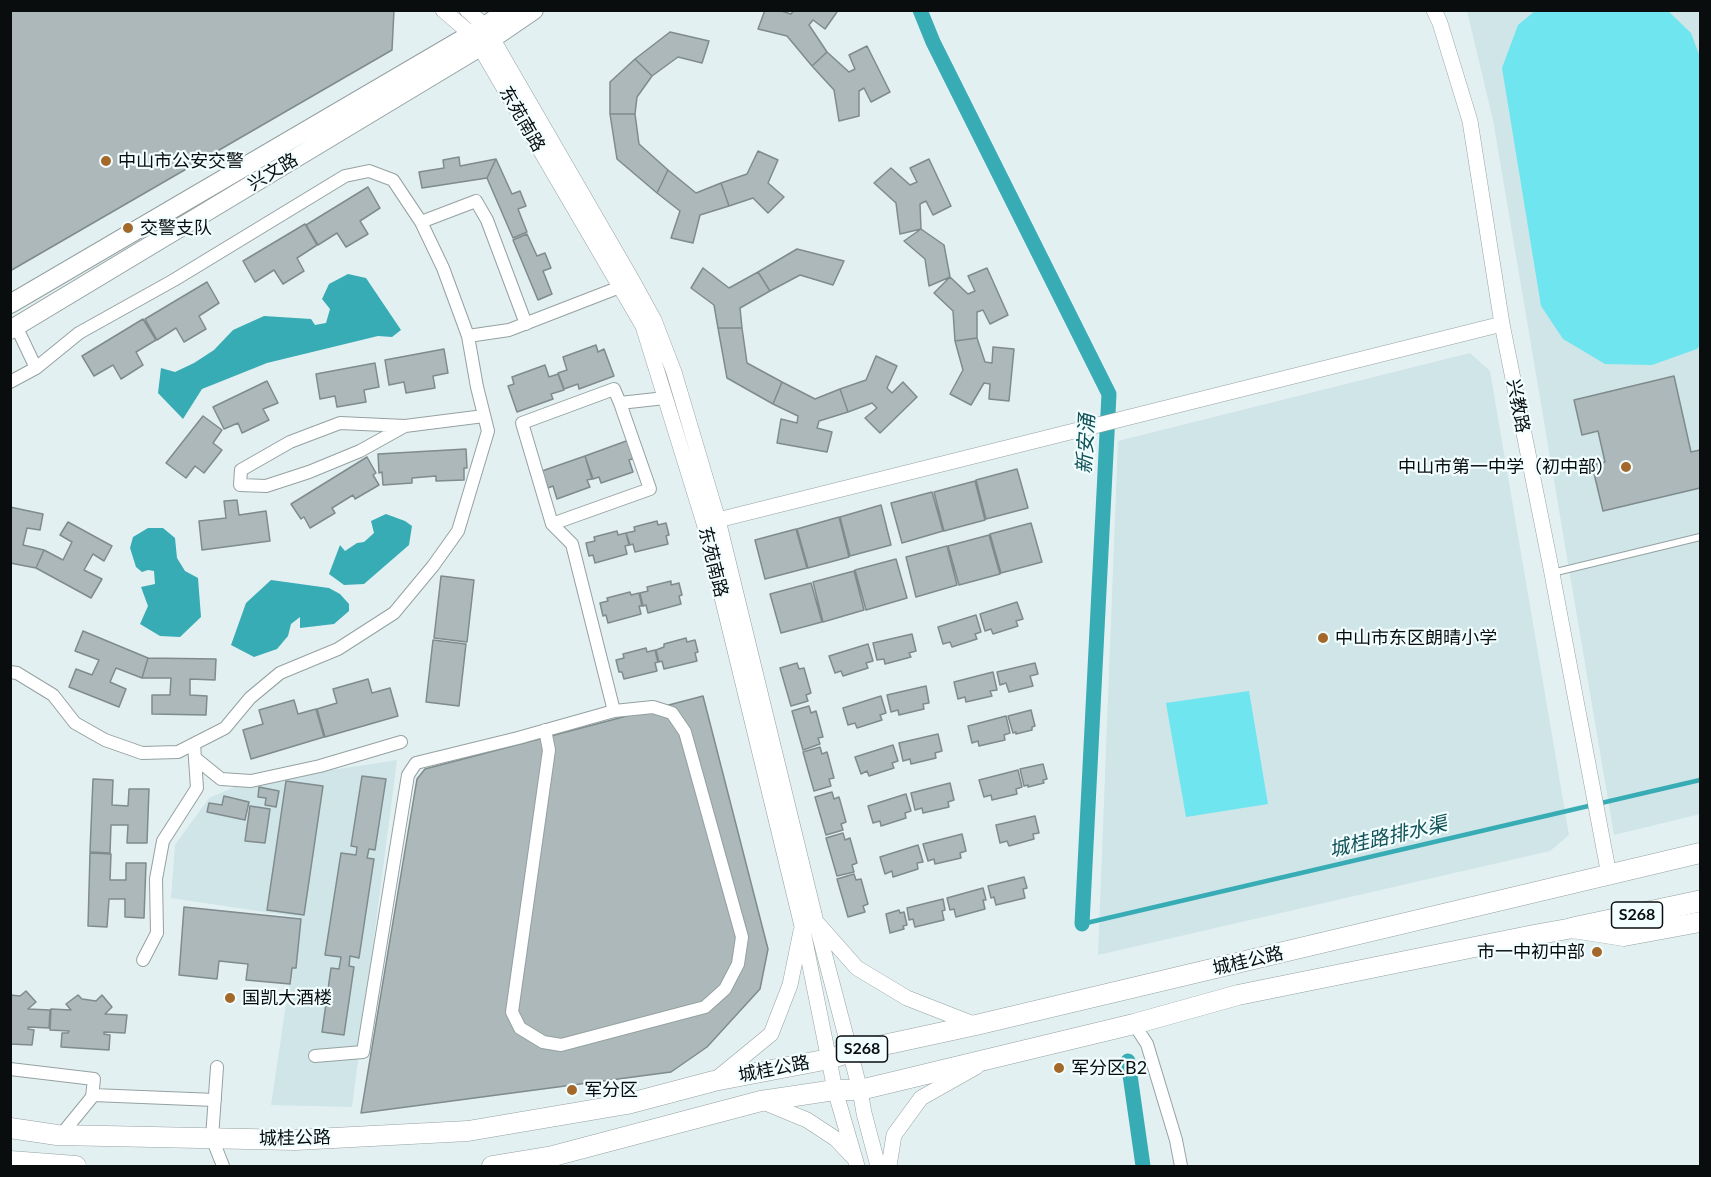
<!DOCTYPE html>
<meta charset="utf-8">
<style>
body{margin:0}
#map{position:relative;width:1711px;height:1177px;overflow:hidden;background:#e3f0f1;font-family:Lato,sans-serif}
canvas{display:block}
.frame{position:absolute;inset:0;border:12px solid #090d0e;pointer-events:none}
</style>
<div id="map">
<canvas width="1711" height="1177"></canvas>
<div class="frame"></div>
</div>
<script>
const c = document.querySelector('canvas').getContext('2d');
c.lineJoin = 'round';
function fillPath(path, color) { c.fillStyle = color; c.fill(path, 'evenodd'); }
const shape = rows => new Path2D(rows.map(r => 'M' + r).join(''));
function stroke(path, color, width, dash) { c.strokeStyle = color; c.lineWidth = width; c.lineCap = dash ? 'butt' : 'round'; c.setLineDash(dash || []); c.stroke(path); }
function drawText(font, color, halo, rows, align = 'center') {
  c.font = font + ' Lato,"Noto Sans SC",sans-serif'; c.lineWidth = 4.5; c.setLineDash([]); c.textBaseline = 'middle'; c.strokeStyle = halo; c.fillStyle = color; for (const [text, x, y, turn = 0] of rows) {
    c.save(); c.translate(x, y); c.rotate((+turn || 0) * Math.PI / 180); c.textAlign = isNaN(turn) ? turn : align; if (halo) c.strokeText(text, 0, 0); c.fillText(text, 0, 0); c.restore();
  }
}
fillPath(shape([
 [1467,11,1700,11,1700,814,1614,835,1493,120],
 [1470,353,1490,371,1569,835,1550,851,1098,955,1118,441],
 [397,760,352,1107,271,1105,299,917,171,898,175,845,209,798,241,784]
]), '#cfe5e7');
fillPath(shape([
 [1536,10,1668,11,1691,33,1700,57,1700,345,1697,349,1652,365,1605,364,1563,339,1541,306,1502,68,1518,25],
 [1249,691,1268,804,1186,817,1166,703]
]), '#6fe5f0');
fillPath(shape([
 [348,274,366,278,401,330,392,337,378,336,267,363,202,389,183,419,158,393,161,368,175,372,194,363,214,350,233,330,264,316,311,319,315,325,326,323,330,309,322,299,329,284],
 [386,514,405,521,412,526,409,545,364,584,344,585,329,574,340,545,345,551,357,543,364,542,374,533,371,521],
 [148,528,163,528,175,538,177,558,185,571,198,578,201,617,180,637,160,636,140,624,148,606,141,587,155,584,154,571,148,570,142,572,136,567,130,548,133,537],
 [271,580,329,588,340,594,349,604,349,611,334,624,300,628,300,617,291,624,288,636,277,649,254,657,231,645,246,603]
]), '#38acb5');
stroke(shape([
 [1082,924,1700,780]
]), '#38acb5', 4.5);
stroke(shape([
 [920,10,933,42,1109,394,1082,924],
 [1128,1061,1143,1166]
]), '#38acb5', 15);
const building = shape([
 [10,10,394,10,392,50,10,271,10,10],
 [765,10,778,10,791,14,794,10,835,10,837,12,825,29,813,20,809,25,827,52,812,66,787,36,758,29,765,10],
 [670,32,709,41,702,63,678,57,652,76,635,59,670,32],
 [867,46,890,92,871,102,864,88,859,91,859,116,839,121,834,90,812,66,827,52,849,72,855,69,849,55,867,46],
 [635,59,652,76,637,97,635,114,610,114,610,82,635,59],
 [610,114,635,114,639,144,668,170,657,193,617,159,610,114],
 [758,151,778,160,768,183,784,197,768,213,753,198,729,206,721,183,747,174,758,151],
 [459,157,460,166,496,159,487,178,422,188,419,172,444,168,443,160,459,157],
 [496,159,512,194,520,191,526,206,518,209,527,232,513,238,487,178,496,159],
 [929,159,951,206,933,215,926,201,920,204,921,229,900,234,896,203,874,183,891,168,910,185,917,182,910,168,929,159],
 [668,170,696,193,721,183,729,206,700,215,693,243,671,238,680,211,657,193,668,170],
 [368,187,380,208,360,221,368,234,346,247,337,233,318,245,306,225,368,187],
 [305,224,317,245,297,258,304,271,283,284,274,270,255,282,243,261,305,224],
 [921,229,944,245,950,277,929,286,925,259,904,241,921,229],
 [527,234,537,256,545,253,551,268,543,271,552,294,538,300,513,240,527,234],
 [797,249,844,261,833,285,800,275,770,291,758,272,797,249],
 [703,268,729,288,758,272,770,291,740,308,742,328,718,328,714,305,691,288,703,268],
 [987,268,1008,315,990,324,983,310,977,312,977,338,955,341,953,311,934,293,950,277,968,294,975,291,968,276,987,268],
 [207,282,219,303,199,316,206,329,184,342,176,328,157,340,145,319,207,282],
 [143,319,156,340,136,352,143,365,121,379,113,365,94,376,82,356,143,319],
 [718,328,742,328,747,363,782,382,773,404,727,378,718,328],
 [977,338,985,362,992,363,993,347,1014,349,1009,401,989,399,990,384,984,383,971,405,950,394,963,370,955,341,977,338],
 [596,345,598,352,604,349,614,376,579,389,578,384,564,389,558,373,567,370,563,357,596,345],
 [444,349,448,373,433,376,435,388,406,393,404,382,389,385,385,360,444,349],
 [876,356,897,366,887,388,892,393,903,382,917,397,880,433,865,418,877,408,872,403,848,412,840,389,866,380,876,356],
 [375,363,379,387,364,390,366,402,337,407,335,396,320,399,316,374,375,363],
 [545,365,549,377,558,374,564,390,551,394,553,399,517,412,508,386,514,384,512,377,545,365],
 [1674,376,1691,452,1700,450,1700,488,1603,511,1592,465,1605,462,1598,431,1582,435,1574,400,1674,376],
 [267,381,278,403,263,409,269,420,242,433,238,423,224,429,213,407,267,381],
 [782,382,815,399,840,389,848,412,819,421,817,428,832,432,827,452,777,443,781,419,797,423,798,416,773,404,782,382],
 [203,416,222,430,213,443,222,450,204,473,195,466,186,478,166,463,203,416],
 [629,440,635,458,629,460,633,472,601,483,599,477,593,479,585,456,629,440],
 [466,449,467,468,464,468,464,480,436,481,436,476,412,478,412,483,383,485,382,472,379,473,378,454,466,449],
 [585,456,592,479,587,480,590,487,557,499,553,486,548,488,542,471,585,456],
 [367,457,376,473,373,475,379,485,355,499,353,495,332,508,335,513,310,528,304,517,301,519,291,504,367,457],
 [1017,469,1028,508,986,519,976,480,1017,469],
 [975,481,985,520,944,531,934,492,975,481],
 [932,492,943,531,902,543,891,503,932,492],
 [237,500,239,515,266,511,270,541,202,550,199,521,226,518,224,501,237,500],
 [881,505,891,545,850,556,840,517,881,505],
 [10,507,43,514,40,530,27,528,23,545,44,550,36,568,10,563,10,507],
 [839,517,849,557,808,568,797,529,839,517],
 [657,521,658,525,666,523,669,535,666,536,668,544,635,552,633,544,630,545,626,533,635,531,634,527,657,521],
 [68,522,112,546,104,561,93,554,84,570,102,579,91,598,36,568,44,550,63,560,72,542,60,535,68,522],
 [1031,523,1042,562,1001,573,990,534,1031,523],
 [796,529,807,568,765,579,755,540,796,529],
 [617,531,618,535,626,533,629,545,625,546,627,554,595,563,593,555,589,556,586,543,595,541,594,537,617,531],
 [989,535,1000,574,959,585,948,546,989,535],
 [947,546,957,585,916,597,906,557,947,546],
 [896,559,907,598,866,610,855,570,896,559],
 [854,571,864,610,823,622,813,582,854,571],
 [441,576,474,580,467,642,434,638,441,576],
 [671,581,671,585,679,583,682,595,679,596,681,604,648,613,646,605,643,606,640,593,648,591,647,587,671,581],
 [811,583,822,622,781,633,770,594,811,583],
 [630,592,631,595,639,593,642,606,639,606,641,614,608,623,606,615,603,616,600,603,608,601,607,598,630,592],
 [1017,602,1023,619,1016,621,1018,626,993,634,991,629,985,631,980,614,1017,602],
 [976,615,981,632,975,634,977,639,952,647,950,642,943,644,938,627,976,615],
 [83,631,148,658,142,678,116,668,110,682,126,689,119,707,69,687,76,669,92,675,99,660,75,651,83,631],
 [912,634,916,651,909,653,911,657,885,664,884,659,877,660,873,643,912,634],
 [686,638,687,642,695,640,698,652,695,653,697,661,664,669,662,661,659,662,656,650,664,647,664,644,686,638],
 [433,640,466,644,459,706,426,702,433,640],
 [868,644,873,661,866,663,868,668,843,676,841,671,835,673,829,656,868,644],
 [646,648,647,652,655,650,658,662,655,663,657,671,624,679,622,672,619,672,616,660,624,658,623,654,646,648],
 [148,658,216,659,215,680,190,679,190,695,207,696,206,715,152,714,152,695,170,695,171,678,142,678,148,658],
 [797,663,799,669,804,668,811,693,806,695,808,701,791,706,780,668,797,663],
 [1035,663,1038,674,1030,676,1033,686,1009,692,1006,683,1000,685,997,672,1035,663],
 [993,672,997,690,990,691,992,696,966,702,965,697,958,699,954,682,993,672],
 [368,679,372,693,390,688,398,716,325,737,317,709,337,703,333,689,368,679],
 [926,686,929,703,923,704,924,709,899,715,898,710,891,712,887,695,926,686],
 [703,696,768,949,760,989,707,1047,671,1072,361,1113,417,779,425,769,703,696],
 [881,696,886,713,880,715,882,720,857,728,855,723,848,725,843,708,881,696],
 [294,700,298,714,316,709,324,737,251,759,243,730,263,724,259,710,294,700],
 [809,706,811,713,816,711,823,737,818,738,820,744,803,750,792,711,809,706],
 [1031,710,1035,726,1032,727,1032,730,1016,734,1016,732,1013,733,1008,716,1031,710],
 [1006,716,1010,733,1004,735,1005,740,979,746,978,741,972,743,968,726,1006,716],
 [938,734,942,751,935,753,936,758,911,764,910,759,903,761,899,743,938,734],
 [893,745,898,761,892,763,894,768,869,776,867,771,861,774,855,757,893,745],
 [820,747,822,754,827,752,834,778,829,779,831,786,814,791,803,752,820,747],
 [1043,764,1047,779,1043,780,1044,783,1028,787,1028,785,1024,786,1020,769,1043,764],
 [1018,770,1022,787,1016,789,1017,794,992,800,991,795,984,797,979,780,1018,770],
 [362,776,386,779,375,850,369,849,367,858,374,859,359,958,350,956,349,966,354,967,344,1035,322,1032,331,968,339,969,341,957,325,955,341,853,356,855,357,847,351,846,362,776],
 [93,779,113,780,112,805,128,806,129,789,149,789,147,843,127,843,128,825,111,825,110,853,90,852,93,779],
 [286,781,323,786,304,915,267,910,286,781],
 [950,783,954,800,948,802,949,807,923,813,922,808,915,810,911,793,950,783],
 [259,787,279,791,276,807,265,805,266,798,258,797,259,787],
 [832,792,834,799,839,797,846,822,841,824,843,830,826,835,815,797,832,792],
 [906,794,911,811,905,813,906,818,881,826,880,821,873,823,868,806,906,794],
 [224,796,249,802,245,820,207,812,209,803,222,805,224,796],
 [250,806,270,809,265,843,245,841,250,806],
 [1035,816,1039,833,1033,834,1034,839,1009,846,1007,841,1000,843,996,825,1035,816],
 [843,833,845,840,850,838,857,863,852,865,854,872,837,876,826,838,843,833],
 [962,834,966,851,960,853,961,858,935,864,934,859,928,861,923,844,962,834],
 [918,845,923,862,917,863,918,869,893,877,892,871,885,874,880,857,918,845],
 [90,853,111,854,110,880,126,880,126,863,146,863,144,918,125,917,125,899,109,899,107,927,88,926,90,853],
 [854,874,856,880,861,879,868,904,863,906,865,912,848,917,837,879,854,874],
 [1024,877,1027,888,1023,889,1025,898,996,905,994,897,991,898,988,886,1024,877],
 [983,888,986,900,983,900,985,909,956,917,954,909,950,910,947,898,983,888],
 [943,899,945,910,942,911,944,920,915,927,913,919,909,920,907,908,943,899],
 [184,907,301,919,296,968,292,968,290,984,246,980,248,964,219,961,217,979,179,975,184,907],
 [899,910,900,913,904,912,907,925,903,926,904,929,890,933,886,914,899,910],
 [26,991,36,1002,28,1009,50,1010,49,1028,28,1027,28,1029,34,1030,32,1045,10,1044,10,995,20,996,26,991],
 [78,995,82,999,96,1001,102,995,112,1007,105,1014,127,1015,125,1033,104,1032,104,1034,110,1035,109,1050,61,1047,62,1033,68,1033,69,1031,50,1030,51,1009,71,1010,66,1004,78,995]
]);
fillPath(building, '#acb8b9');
stroke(building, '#7f8b8c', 1.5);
const service = shape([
 [1552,573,1700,537]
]);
const minor = shape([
 [421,222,476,201,487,220,526,324],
 [16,326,36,368],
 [10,382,36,368,79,333,174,280,345,176,369,171,393,180,421,222,443,268,468,336],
 [405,426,360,451,309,472,266,486,240,485,241,470,290,442,340,423,405,426,484,416],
 [552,524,650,489,620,403],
 [10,672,17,673,53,695,75,723,105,740,142,753,178,752,225,728,250,698,280,673,338,649,394,613,433,566,458,531,488,431,477,387,468,336,509,330,620,287],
 [545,730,549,750,512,1012,520,1028,543,1042,561,1045,705,1007,725,989,738,964,742,937,685,732,672,713,653,707,614,711,572,544,552,524,522,423,614,389,620,403,665,398],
 [195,758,221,779,251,781,320,766,401,742],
 [143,960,157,933,156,879,163,841,197,788,194,744],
 [1134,1024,1147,1044,1176,1140,1181,1166],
 [315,1056,363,1052,408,775,416,763,518,738,614,711],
 [217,1067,212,1138,223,1166],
 [10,1069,94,1079,92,1097,61,1135],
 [93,1095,215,1100]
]);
const tertiary = shape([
 [443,10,471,34,480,47,643,326,704,523,802,926,835,1090,857,1166],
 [467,10,485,26,632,280,654,320,674,372,718,520,816,922,860,1090,864,1113,878,1166],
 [1434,10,1440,23,1470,121,1502,324,1550,563,1609,875],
 [710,522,1502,324],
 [818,924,857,968,907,998,976,1025],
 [715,1080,771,1034,790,985,801,931],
 [761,1101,807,1120,836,1139,852,1156],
 [889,1166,894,1135,921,1098,976,1067]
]);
const secondary = shape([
 [10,304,485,26,507,10],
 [10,330,480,47,534,10]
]);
const primary = shape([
 [10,1128,57,1135,295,1140,468,1131,627,1104,714,1081,829,1059,851,1052,976,1025,1700,853],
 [10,1161,76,1166],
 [492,1166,553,1156,761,1101,835,1090,860,1090,1134,1024,1238,995,1534,935,1573,928,1624,936,1700,922]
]);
const trunk = shape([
 [1573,928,1700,901]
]);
stroke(service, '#95a1a1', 8);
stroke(minor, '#95a1a1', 14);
stroke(tertiary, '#95a1a1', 16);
stroke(secondary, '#95a1a1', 20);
stroke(primary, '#95a1a1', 21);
stroke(trunk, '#95a1a1', 22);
stroke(service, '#fff', 6);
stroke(minor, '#fff', 12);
stroke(tertiary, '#fff', 15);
stroke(secondary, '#fff', 18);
stroke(primary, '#fff', 20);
stroke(trunk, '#fff', 21);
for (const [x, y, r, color] of [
 [106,161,6,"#a4692a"],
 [128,228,6,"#a4692a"],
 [1626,467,6,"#a4692a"],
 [1323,638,6,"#a4692a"],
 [1597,952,6,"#a4692a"],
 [230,998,6,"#a4692a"],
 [1059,1068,6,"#a4692a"],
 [572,1090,6,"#a4692a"]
]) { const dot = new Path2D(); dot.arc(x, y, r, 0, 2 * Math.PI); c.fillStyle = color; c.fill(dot); stroke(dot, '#f1fdfe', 2); }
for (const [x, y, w] of [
 [1637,915,51],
 [862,1049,51]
]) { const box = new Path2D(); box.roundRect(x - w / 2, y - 13, w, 26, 4.5); c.fillStyle = '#f1fdfe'; c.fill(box); stroke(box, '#090d0e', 1.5); }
drawText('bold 16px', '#090d0e', null, [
 ["S268",1637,915],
 ["S268",862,1049]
]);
drawText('18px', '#090d0e', '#f1fdfe', [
 ["东苑南路",522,119,60],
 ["兴文路",273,172,-31],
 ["兴教路",1518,406,79],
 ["东苑南路",713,562,76],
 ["城桂公路",1248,961,-13],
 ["城桂公路",774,1069,-11],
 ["城桂公路",295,1138,-1]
]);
drawText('18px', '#090d0e', '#f1fdfe', [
 ["中山市公安交警",118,161],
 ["交警支队",140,228],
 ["中山市第一中学（初中部）",1614,467,"right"],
 ["中山市东区朗晴小学",1335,638],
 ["市一中初中部",1585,952,"right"],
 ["国凯大酒楼",242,998],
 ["军分区B2",1071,1068],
 ["军分区",584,1090]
], 'left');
drawText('italic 20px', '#115358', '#f1fdfe', [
 ["新安涌",1086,444,-87],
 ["城桂路排水渠",1388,837,-13]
]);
</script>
